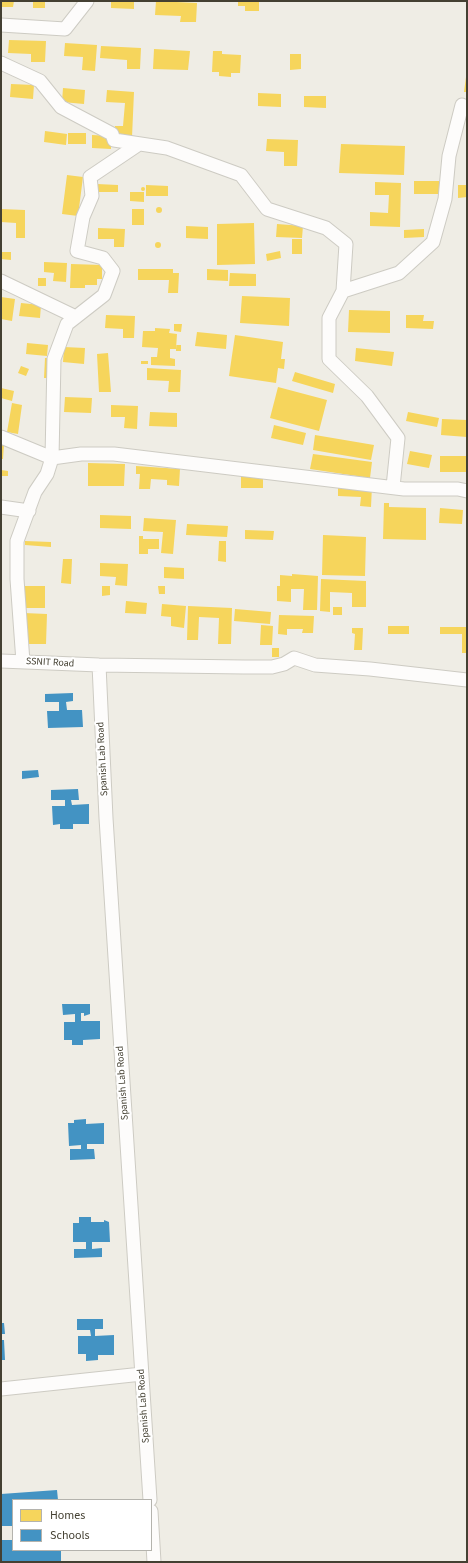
<!DOCTYPE html>
<style>
body{margin:0}
#map{position:relative;width:468px;height:1563px;overflow:hidden;background:#efede5;font-family:"Source Sans 3",sans-serif}
canvas{display:block}
.frame{position:absolute;inset:0;border:2px solid #444032;pointer-events:none}
.legend{position:absolute;left:12px;top:1499px;width:140px;height:52px;box-sizing:border-box;background:#fff;border:1px solid #b4b3ad;margin:0;padding:5px 7px;list-style:none;font-size:12px;color:#444032}
.legend li{display:flex;align-items:center;gap:8px;height:20px}
.legend b{width:20px;border:1px solid #b4b3ad}
</style>
<div id="map">
<canvas width="468" height="1563"></canvas>
<div class="frame"></div>
<ul class="legend">
<li><b style="height:11px;background:#f6d55c"></b>Homes</li>
<li><b style="height:11px;background:#4393c3"></b>Schools</li>
</ul>
</div>
<script>
const c = document.querySelector('canvas').getContext('2d');
c.lineJoin = 'round';
function fillPath(path, color) { c.fillStyle = color; c.fill(path, 'evenodd'); }
const shape = rows => new Path2D(rows.map(r => 'M' + r).join(''));
function stroke(path, color, width, dash) { c.strokeStyle = color; c.lineWidth = width; c.lineCap = dash ? 'butt' : 'round'; c.setLineDash(dash || []); c.stroke(path); }
function drawText(font, color, halo, rows, align = 'center') {
  c.font = font + ' "Source Sans 3",sans-serif'; c.lineWidth = 4; c.setLineDash([]); c.textBaseline = 'middle'; c.strokeStyle = halo; c.fillStyle = color; for (const [text, x, y, turn = 0] of rows) {
    c.save(); c.translate(x, y); c.rotate((+turn || 0) * Math.PI / 180); c.textAlign = isNaN(turn) ? turn : align; if (halo) c.strokeText(text, 0, 0); c.fillText(text, 0, 0); c.restore();
  }
}
fillPath(shape([
 [1,1,14,1,13,7,1,7],
 [33,1,45,1,45,8,33,8],
 [111,1,134,1,134,9,111,8],
 [156,1,197,3,196,22,180,22,181,16,155,15],
 [238,1,259,1,259,11,245,11,245,6,238,6],
 [9,40,46,41,45,62,31,62,31,54,8,53],
 [65,43,97,45,95,71,82,70,83,57,64,56],
 [101,46,141,48,140,69,127,69,127,60,100,58],
 [154,49,190,51,188,70,153,69],
 [213,51,222,51,222,54,241,55,240,73,231,73,231,77,219,76,219,72,212,72],
 [290,54,301,54,301,69,290,70],
 [466,77,467,77,467,92,464,92],
 [11,84,34,85,33,99,10,97],
 [63,88,85,90,84,104,62,102],
 [107,90,134,92,132,137,114,136,115,126,123,126,125,103,106,102],
 [258,93,281,94,281,107,258,106],
 [304,96,326,96,326,108,304,107],
 [45,131,67,134,66,145,44,142],
 [68,133,86,133,86,144,68,144],
 [92,135,111,136,111,149,92,148],
 [267,139,298,140,297,166,284,166,284,152,266,151],
 [341,144,405,146,404,175,339,173],
 [67,175,83,177,78,216,62,214],
 [414,181,439,181,439,194,414,194],
 [375,182,401,183,400,227,370,226,370,212,388,213,389,195,375,195],
 [97,184,118,185,118,192,97,192],
 [146,185,168,186,168,196,146,196],
 [458,185,467,185,467,197,458,198],
 '141 189a2 2 0 1 1 4 0a2 2 0 1 1-4 0Z',
 [130,192,144,192,144,202,130,201],
 '156 210a3 3 0 1 1 6 0a3 3 0 1 1-6 0Z',
 [1,209,25,210,25,238,16,238,16,223,1,222],
 [132,209,144,209,144,225,132,225],
 [254,223,255,264,217,265,217,224],
 [277,224,303,226,302,238,276,237],
 [186,226,208,227,208,239,186,238],
 [98,228,125,229,124,247,114,247,114,239,98,239],
 [424,229,424,237,404,238,404,230],
 [292,239,302,239,302,254,292,254],
 '155 245a3 3 0 1 1 6 0a3 3 0 1 1-6 0Z',
 [280,251,281,258,267,261,266,254],
 [1,252,11,252,11,260,1,259],
 [44,262,67,263,66,282,53,281,54,273,44,272],
 [71,264,102,265,102,279,97,279,97,285,85,285,85,288,70,288],
 [138,269,173,269,173,273,179,273,178,293,168,293,169,280,138,280],
 [207,269,228,270,228,281,207,280],
 [230,273,256,274,256,286,229,286],
 [38,278,46,278,46,286,38,286],
 [242,296,290,298,289,326,240,323],
 [1,297,15,299,12,321,1,319],
 [21,303,41,305,40,318,19,316],
 [349,310,390,311,390,333,348,332],
 [106,315,135,316,134,338,123,338,123,329,105,328],
 [406,315,424,315,423,321,434,321,433,329,406,328],
 [174,324,182,324,181,332,174,331],
 [155,328,170,329,169,333,177,334,176,349,170,349,170,358,175,359,175,366,151,365,151,357,157,357,158,348,142,347,143,331,155,331],
 [197,332,227,335,226,349,195,346],
 [235,335,283,342,281,359,285,359,284,369,278,368,276,383,229,376],
 [27,343,48,345,47,356,26,354],
 [176,345,181,345,181,351,176,351],
 [64,347,85,348,84,364,63,362],
 [356,348,394,352,392,366,355,361],
 [108,353,111,392,99,392,97,354],
 [45,358,52,358,51,378,44,378],
 [141,361,148,361,148,364,141,364],
 [21,366,29,369,26,376,18,373],
 [147,368,181,370,180,392,168,392,169,381,147,380],
 [295,372,335,384,333,393,292,381],
 [278,387,327,400,319,431,270,418],
 [1,388,14,391,12,401,1,398],
 [65,397,92,398,91,413,64,412],
 [12,403,22,405,18,434,7,432],
 [111,405,138,406,137,429,124,428,125,417,111,417],
 [150,412,177,413,177,427,149,426],
 [408,412,439,418,437,427,406,421],
 [442,419,467,420,467,437,441,435],
 [274,425,306,433,303,445,271,438],
 [315,435,374,445,371,460,313,450],
 [1,445,4,445,3,459,1,459],
 [410,451,432,455,429,468,407,464],
 [313,454,372,462,370,478,310,469],
 [440,456,467,456,467,472,440,472],
 [88,463,125,464,124,486,88,486],
 [136,466,180,469,179,486,167,485,167,480,151,479,150,489,139,489,140,474,136,474],
 [1,470,8,471,8,476,1,476],
 [241,476,263,476,263,488,241,488],
 [338,484,372,486,371,507,360,506,361,497,338,496],
 [384,503,389,503,389,507,426,508,426,540,383,539],
 [440,508,463,510,462,524,439,523],
 [100,515,131,516,131,529,100,528],
 [144,518,176,520,173,554,161,553,163,532,143,531],
 [187,524,228,526,227,537,186,535],
 [245,530,274,531,273,540,245,539],
 [323,535,366,537,365,576,322,575],
 [139,536,143,536,143,539,159,539,159,549,148,549,148,554,139,554],
 [25,541,51,542,51,547,25,545],
 [219,541,226,541,226,562,218,561],
 [63,559,72,559,71,584,61,583],
 [100,563,128,564,127,586,115,585,116,577,100,576],
 [164,567,184,568,184,579,164,578],
 [292,574,318,576,317,610,303,610,304,589,291,589,291,602,277,601,277,586,280,586,280,575,292,576],
 [321,579,366,581,366,607,352,607,352,593,330,592,330,612,320,611],
 [23,586,45,586,45,608,23,608],
 [102,586,110,586,110,595,102,596],
 [158,586,165,586,165,594,159,594],
 [126,601,147,603,146,614,125,613],
 [162,604,186,606,184,628,171,626,171,617,161,616],
 [188,606,232,608,231,644,218,644,219,618,199,617,198,640,187,640],
 [333,607,342,607,342,615,333,615],
 [235,609,271,612,270,624,234,621],
 [24,613,47,614,46,644,24,644],
 [279,615,314,616,313,633,302,633,303,629,287,629,287,635,278,634],
 [261,625,273,626,272,645,260,645],
 [388,626,409,626,409,634,388,634],
 [440,627,467,627,467,653,462,653,462,634,440,634],
 [352,628,363,628,362,650,354,650,355,634,352,633],
 [272,648,279,648,279,657,272,657]
]), '#f6d55c');
fillPath(shape([
 [73,693,73,701,66,702,67,710,82,710,83,727,48,728,47,711,59,711,59,702,45,702,45,694],
 [38,770,39,777,22,779,22,771],
 [78,789,79,800,71,800,72,805,89,804,89,824,73,824,73,829,60,829,60,824,53,825,52,806,65,806,65,800,51,800,51,790],
 [62,1004,90,1004,90,1014,84,1016,84,1013,81,1013,81,1021,100,1021,100,1039,83,1040,83,1045,72,1045,72,1040,64,1040,64,1022,75,1022,75,1014,63,1015],
 [86,1119,86,1124,104,1123,104,1144,87,1144,87,1149,94,1149,95,1159,70,1160,70,1149,81,1149,81,1145,69,1146,68,1123,74,1123,74,1120],
 [79,1217,91,1217,91,1222,104,1222,104,1220,109,1222,110,1242,92,1242,92,1249,102,1248,102,1257,74,1258,74,1249,86,1249,86,1242,73,1242,73,1223,79,1223],
 [77,1319,103,1319,103,1329,95,1329,95,1336,114,1335,114,1355,98,1355,98,1360,86,1361,86,1354,78,1354,78,1336,91,1336,90,1330,77,1330],
 [1,1323,4,1323,5,1334,1,1334],
 [1,1340,4,1340,5,1360,1,1360],
 [57,1490,58,1500,13,1500,13,1526,1,1526,1,1494],
 [1,1540,13,1540,13,1550,61,1550,61,1562,1,1562]
]), '#4393c3');
const street = shape([
 [1,25,65,29,87,1],
 [1,63,40,81,61,107,112,134,114,140,167,148,241,175,267,209,326,228,346,244,343,291,329,318,329,359,367,396,398,438,393,487],
 [1,281,76,317],
 [343,291,399,273,433,242,445,199,449,156,462,105],
 [1,437,52,458,81,454,114,454,404,489,458,489,467,491],
 [1,507,29,511],
 [1,661,99,665,244,667,272,667,284,664,294,658,315,665,370,669,467,680],
 [23,662,17,579,17,541,35,492,47,474,52,458,54,359,67,324,104,295,113,271,103,258,77,251,83,217,92,196,90,177,139,144],
 [99,665,106,818,150,1500],
 [1,1389,142,1374],
 [151,1511,154,1562]
]);
stroke(street, '#cdcbc3', 15);
stroke(street, '#fdfcfb', 13);
drawText('10px', '#444032', '#fff', [
 ["SSNIT Road",50,663,3],
 ["Spanish Lab Road",103,759,-93],
 ["Spanish Lab Road",123,1083,-94],
 ["Spanish Lab Road",144,1406,-94]
]);
</script>
